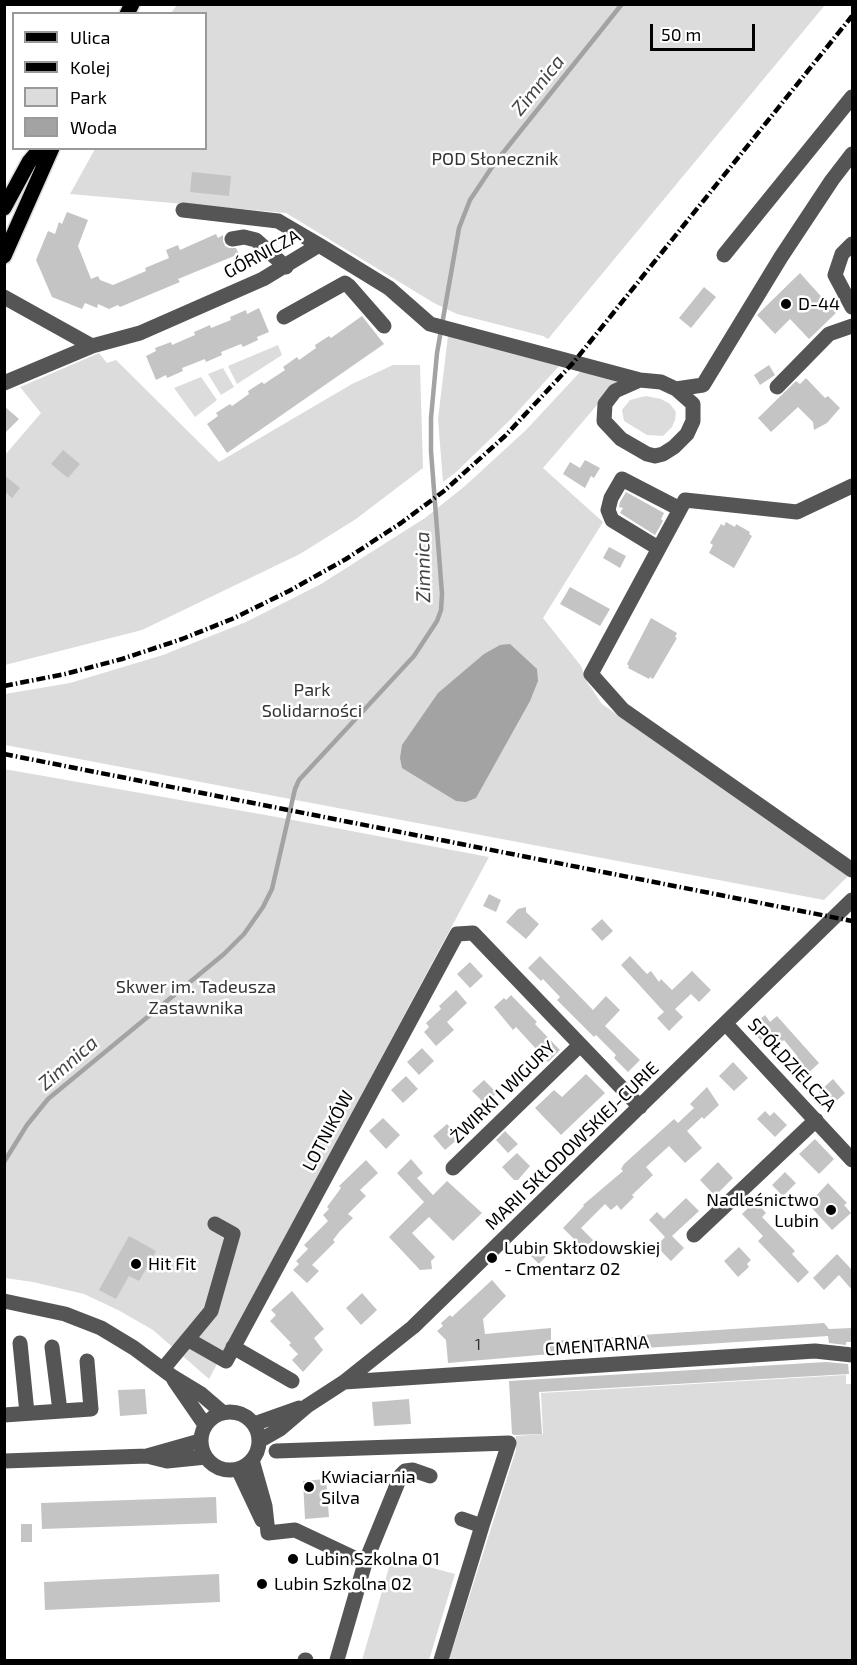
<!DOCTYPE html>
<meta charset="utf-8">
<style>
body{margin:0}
#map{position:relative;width:857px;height:1665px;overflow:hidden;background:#fff;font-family:"Exo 2",sans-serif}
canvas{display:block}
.frame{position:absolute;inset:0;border:6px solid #000;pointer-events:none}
.legend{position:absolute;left:12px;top:12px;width:195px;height:138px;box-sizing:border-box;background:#fff;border:2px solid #999;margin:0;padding:8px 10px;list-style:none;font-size:18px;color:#000}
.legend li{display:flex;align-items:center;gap:12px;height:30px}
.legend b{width:30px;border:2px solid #999}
.scale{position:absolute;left:650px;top:24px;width:105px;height:27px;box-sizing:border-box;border:3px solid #000;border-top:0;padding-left:8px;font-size:18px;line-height:21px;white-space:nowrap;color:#000;-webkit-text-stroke:4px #fff;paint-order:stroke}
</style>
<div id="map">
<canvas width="857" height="1665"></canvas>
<div class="frame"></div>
<ul class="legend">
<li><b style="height:8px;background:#000"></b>Ulica</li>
<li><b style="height:8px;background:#000"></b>Kolej</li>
<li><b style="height:16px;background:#dcdcdc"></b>Park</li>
<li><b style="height:16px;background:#a3a3a3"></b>Woda</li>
</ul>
<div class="scale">50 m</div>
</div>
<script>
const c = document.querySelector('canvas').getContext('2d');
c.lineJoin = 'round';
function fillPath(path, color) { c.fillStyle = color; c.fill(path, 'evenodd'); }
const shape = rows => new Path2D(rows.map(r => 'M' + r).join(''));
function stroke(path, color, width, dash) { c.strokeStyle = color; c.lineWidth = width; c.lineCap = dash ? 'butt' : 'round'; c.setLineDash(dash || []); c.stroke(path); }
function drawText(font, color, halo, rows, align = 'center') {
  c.font = font + ' "Exo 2",sans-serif'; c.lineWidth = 5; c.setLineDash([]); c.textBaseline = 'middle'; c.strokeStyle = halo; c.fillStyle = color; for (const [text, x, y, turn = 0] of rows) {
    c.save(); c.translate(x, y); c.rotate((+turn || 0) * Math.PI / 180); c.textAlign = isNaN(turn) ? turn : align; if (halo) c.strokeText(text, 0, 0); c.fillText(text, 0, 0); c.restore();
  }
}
fillPath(shape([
 [177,5,825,5,548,339,543,336,457,314,434,303,286,213,70,194,95,149,206,148,206,14,171,13],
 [448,336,559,366,511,419,455,473,443,482,438,419],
 [278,345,282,355,237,384,228,366],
 [99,353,107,363,116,360,219,462,352,384,393,365,420,365,423,468,356,519,300,554,142,630,5,665,5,455,41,413,20,387],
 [223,368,234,387,221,395,208,374],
 [581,371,621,377,543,468,603,522,543,618,581,666,587,682,602,704,849,875,824,900,5,745,5,694,70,683,163,655,246,622,321,584,425,518,465,486,526,430],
 [201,377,217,400,195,417,174,388],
 [646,396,661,399,670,404,676,412,675,420,672,427,663,436,647,435,624,421,622,410,630,400],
 [4,769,277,817,489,857,209,1379,153,1330,120,1311,84,1294,33,1282,5,1278],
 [846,1375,846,1384,852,1384,852,1660,449,1660,516,1450,516,1436,543,1434,541,1393],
 [392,1557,455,1574,429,1660,362,1660]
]), '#dcdcdc');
fillPath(shape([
 [510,644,537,669,538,681,530,701,476,798,466,802,456,801,402,768,400,758,402,745,438,693,484,654,500,645]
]), '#a3a3a3');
stroke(shape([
 [4,1162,27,1125,48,1099,224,954,244,934,263,907,272,889,295,789,299,780,414,656,437,621,441,610,442,594,431,451,431,418,437,353,459,228,470,200,494,164,622,4]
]), '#a3a3a3', 4.5);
fillPath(shape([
 [192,172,231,176,229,196,190,192],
 [67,212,88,220,78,246,91,279,98,276,100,280,113,285,146,271,145,268,169,258,166,250,178,245,180,250,216,234,218,238,223,235,223,241,225,246,229,248,236,248,239,254,178,279,180,282,120,307,118,305,109,309,98,304,97,308,85,303,82,309,52,297,36,260,48,231,55,234,59,222,62,224],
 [800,273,836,313,809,339,790,319,775,334,757,315],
 [704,287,716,297,691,328,679,318],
 [259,308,269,332,257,337,258,340,243,347,241,344,221,352,222,355,206,362,205,359,182,368,183,371,167,378,166,375,156,380,146,356,156,351,155,348,171,342,172,345,195,335,194,332,210,325,211,328,231,320,230,317,246,310,247,314],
 [362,316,384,344,227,453,207,424,218,416,216,413,230,404,232,406,249,394,248,391,262,382,264,384,285,370,283,367,297,357,299,360,316,348,315,345,329,336,331,338],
 [769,365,775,375,760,385,754,375],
 [806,378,825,398,828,396,840,408,827,423,814,430,813,422,798,407,771,432,758,418,796,381,800,384],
 [4,406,19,419,4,434],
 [63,450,80,464,68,478,51,464],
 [585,460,600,468,594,478,591,476,585,488,563,474,570,462,580,468],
 [4,475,20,488,12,498,4,491],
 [626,492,664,513,661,519,663,521,655,535,620,513,623,508,619,507,620,502],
 [726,522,735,527,736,524,750,532,749,534,752,536,734,568,709,553,713,545,710,543,721,524,724,526],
 [609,547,626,556,620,568,603,558],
 [570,587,610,609,600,626,560,604],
 [651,618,677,633,675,637,677,638,653,679,650,677,649,679,628,668,629,666,627,664],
 [489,894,501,900,496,912,483,906],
 [526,907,526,912,539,924,526,939,506,922,518,909],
 [602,919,613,931,602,941,591,929],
 [540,956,593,1010,606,996,620,1010,605,1026,640,1060,628,1072,614,1058,616,1055,596,1035,594,1037,557,1000,560,997,543,979,541,981,528,968],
 [630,956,647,974,651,971,659,982,661,979,672,990,692,971,711,990,699,1002,691,994,675,1009,683,1017,669,1031,657,1018,664,1012,621,965],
 [470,962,483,976,470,988,457,974],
 [456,990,467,1003,447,1022,454,1030,436,1046,424,1032,429,1027,426,1023,441,1009,439,1006],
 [511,995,537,1022,535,1024,560,1050,548,1062,516,1027,513,1030,494,1007,504,998,506,1000],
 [765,1015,770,1022,777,1016,819,1063,805,1076,792,1062,798,1057,784,1040,778,1045,772,1038,764,1044,750,1028],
 [422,1048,434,1061,419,1075,407,1062],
 [733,1062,748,1078,734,1091,719,1076],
 [586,1074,605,1093,561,1135,535,1108,554,1090,562,1097],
 [406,1076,418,1089,403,1103,391,1090],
 [833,1079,845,1093,832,1105,819,1092],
 [484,1080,497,1093,485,1104,472,1091],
 [707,1087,719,1105,704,1119,702,1117,687,1131,702,1148,685,1163,669,1146,646,1167,653,1175,632,1195,634,1197,621,1210,617,1205,611,1210,605,1204,581,1228,593,1240,584,1249,563,1228,584,1206,583,1205,623,1171,621,1169,624,1164,674,1119,678,1123,694,1108,690,1104],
 [765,1111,770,1116,774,1112,787,1125,775,1137,757,1119],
 [383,1118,400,1135,386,1149,369,1131],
 [447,1124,459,1138,445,1150,433,1136],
 [505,1131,518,1144,508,1153,496,1140],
 [815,1139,834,1159,819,1174,799,1154],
 [517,1153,530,1166,518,1180,514,1180,502,1167],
 [411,1159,423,1173,417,1178,433,1195,447,1181,482,1213,453,1241,429,1217,412,1233,435,1257,431,1261,432,1269,420,1270,389,1237,424,1202,397,1173],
 [366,1160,378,1173,360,1190,366,1196,348,1214,353,1218,340,1231,333,1240,335,1242,312,1265,319,1271,307,1283,293,1270,299,1264,296,1261,308,1249,304,1245,328,1221,323,1215,329,1209,327,1207,341,1188,339,1186],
 [718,1162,733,1178,715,1196,700,1180],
 [785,1172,796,1183,783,1196,772,1185],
 [828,1183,847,1203,844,1205,851,1213,832,1230,810,1206,816,1201,814,1198],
 [686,1198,699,1211,672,1236,684,1248,671,1261,656,1246,665,1237,649,1220,657,1212,664,1219],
 [755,1201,766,1213,762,1217,795,1251,792,1254,809,1272,798,1283,758,1241,763,1236,742,1214],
 [129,1236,156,1251,139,1281,129,1276,116,1299,99,1290],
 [540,1244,549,1253,539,1264,530,1255],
 [739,1247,751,1260,747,1264,749,1267,738,1277,724,1261],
 [837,1254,852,1270,852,1290,839,1275,824,1290,813,1278],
 [492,1280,506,1296,483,1319,485,1334,551,1328,551,1341,824,1323,829,1329,852,1328,852,1342,846,1342,846,1345,829,1343,828,1336,539,1355,448,1363,446,1340,437,1331,443,1326,441,1323,450,1315,452,1317],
 [292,1291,324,1329,314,1338,323,1350,303,1372,292,1360,298,1354,289,1345,291,1343,270,1321,276,1315,271,1310],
 [362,1293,377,1310,361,1325,346,1308],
 [826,1362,848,1364,849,1374,539,1392,542,1434,515,1435,512,1434,509,1381],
 [145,1389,147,1414,120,1416,118,1390],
 [409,1399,411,1424,374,1426,372,1402],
 [326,1479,329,1517,305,1519,303,1481],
 [216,1497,217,1523,42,1529,41,1503],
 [21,1524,32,1524,32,1542,21,1542],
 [219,1574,220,1602,45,1610,44,1582]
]), '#c4c4c4');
const major = shape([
 [127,14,132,4],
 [4,208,29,162,41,148],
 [4,256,52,148]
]);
stroke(major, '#dbdbdb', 18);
stroke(shape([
 [183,210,278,221,319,245],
 [232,239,244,237,256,240,286,267],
 [852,244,842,254,835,275,852,307],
 [724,255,852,97],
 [4,297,92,346,140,333,263,279,319,245,389,288,430,324,640,380,661,382,676,389,693,404,693,421,687,434,674,447,663,454,655,456,647,454,621,439,604,421,605,404,615,391,640,380],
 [284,317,345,283,349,286,384,326],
 [4,383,92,346],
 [777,387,829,334,852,326],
 [676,389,703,385,781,257,832,180,852,154],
 [852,486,797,512,685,500,591,674,623,710,852,870],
 [658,548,612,520,608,510,611,498,622,479,680,509],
 [726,1024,852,1160],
 [453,1168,580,1045],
 [694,1235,816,1120],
 [4,1301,65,1314,101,1328,134,1348,173,1377,201,1394,222,1412],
 [189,1340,226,1361,457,934,473,933,640,1107],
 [20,1343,27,1413],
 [52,1347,60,1411],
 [233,1347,292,1381],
 [163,1369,211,1311,233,1234,215,1224],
 [174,1380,205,1425],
 [344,1382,815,1351,852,1355],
 '201 1441a29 29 0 1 1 58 0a29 29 0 1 1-58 0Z',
 [4,1415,91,1409,87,1361],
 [254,1424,299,1408],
 [259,1441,280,1429,307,1406,344,1382,413,1327,852,900],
 [276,1451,509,1443,482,1526],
 [147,1456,200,1441],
 [252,1460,265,1506,268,1533,295,1530,365,1563,337,1660],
 [4,1461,147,1456,167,1461,206,1457],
 [238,1469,262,1520],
 [365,1563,401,1475,405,1471,413,1470,430,1476],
 [305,1660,306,1660],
 [441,1660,482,1526,462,1519]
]), '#555', 15);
stroke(major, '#000', 15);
stroke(shape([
 [4,686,65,674,122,659,182,639,232,619,289,591,346,559,401,523,444,491,505,436,573,363,852,16],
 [4,754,852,921]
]), '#000', 4.5, [9, 3, 1.5, 3]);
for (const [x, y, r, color] of [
 [786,304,6,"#000"],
 [831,1210,6,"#000"],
 [492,1258,6,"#000"],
 [136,1264,6,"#000"],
 [309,1487,6,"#000"],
 [293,1559,6,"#000"],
 [262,1584,6,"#000"]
]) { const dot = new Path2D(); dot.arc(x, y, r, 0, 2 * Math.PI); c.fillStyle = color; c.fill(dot); stroke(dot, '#fff', 2); }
drawText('15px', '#313131', null, [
 ["1",478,1345]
]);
drawText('18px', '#333', '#fff', [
 ["POD Słonecznik",495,159],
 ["Park",312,690],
 ["Solidarności",312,711],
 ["Skwer im. Tadeusza",196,987],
 ["Zastawnika",196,1008]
]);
drawText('18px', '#000', '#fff', [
 ["GÓRNICZA",262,254,-28],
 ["SPÓŁDZIELCZA",792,1065,47],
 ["ŻWIRKI I WIGURY",503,1092,-44],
 ["LOTNIKÓW",328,1131,-62],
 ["MARII SKŁODOWSKIEJ-CURIE",572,1146,-44],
 ["CMENTARNA",597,1346,-4]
]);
drawText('18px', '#000', '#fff', [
 ["D-44",798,304],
 ["Nadleśnictwo",819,1200,"right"],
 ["Lubin",819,1221,"right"],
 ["Lubin Skłodowskiej",504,1248],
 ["- Cmentarz 02",504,1269],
 ["Hit Fit",148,1264],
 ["Kwiaciarnia",321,1477],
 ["Silva",321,1498],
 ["Lubin Szkolna 01",305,1559],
 ["Lubin Szkolna 02",274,1584]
], 'left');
drawText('italic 20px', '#444', '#fff', [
 ["Zimnica",538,85,-51],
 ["Zimnica",423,567,-91],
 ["Zimnica",68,1063,-41]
]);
</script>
